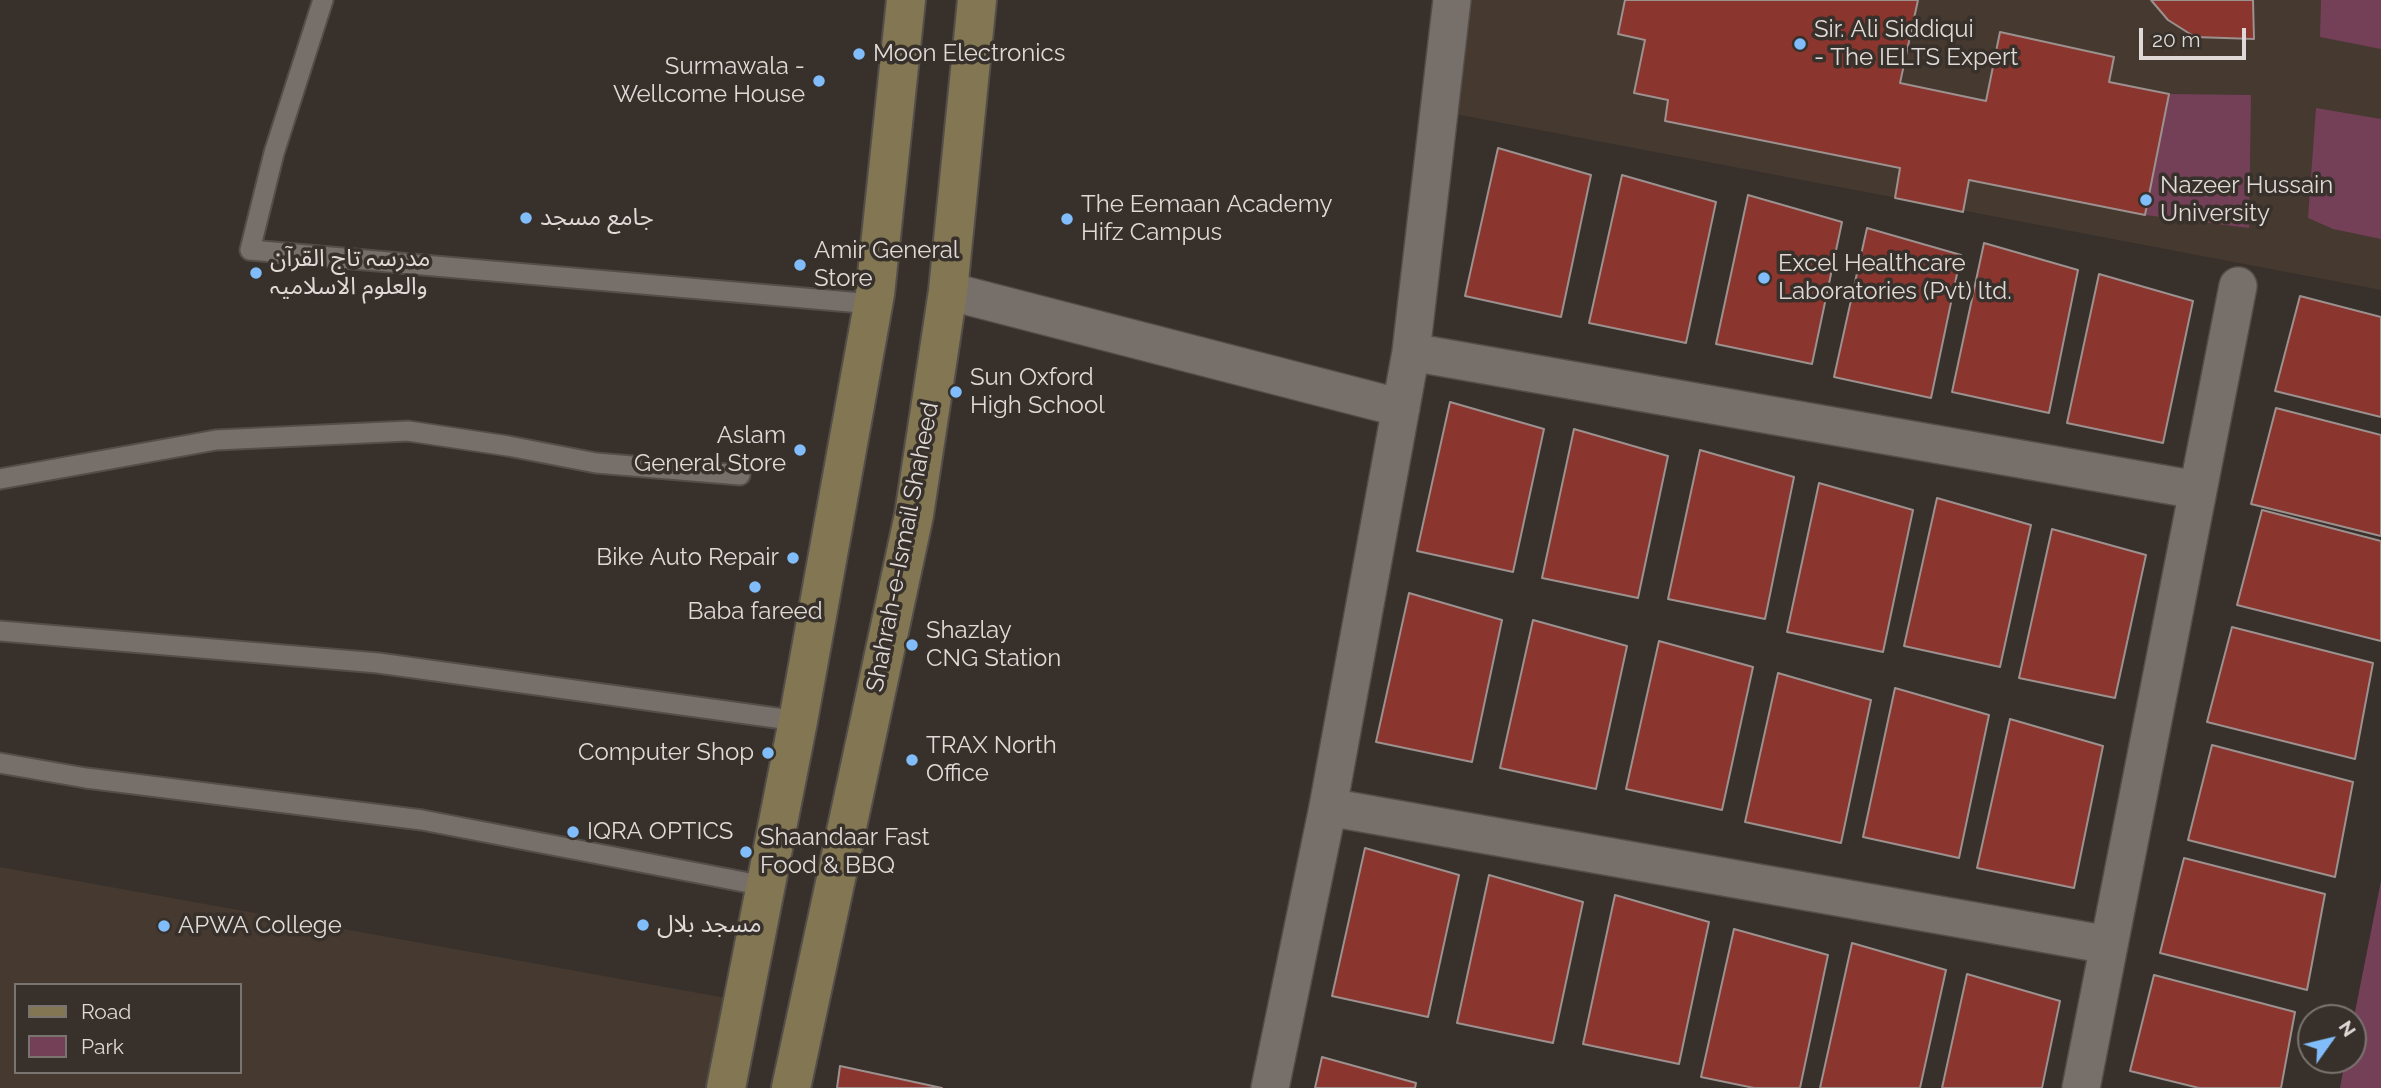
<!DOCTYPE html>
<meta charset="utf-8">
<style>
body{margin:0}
#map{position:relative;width:2381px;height:1088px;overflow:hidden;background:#37302b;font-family:Raleway,sans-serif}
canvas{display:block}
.legend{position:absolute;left:14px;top:983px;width:228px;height:91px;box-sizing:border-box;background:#37302b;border:2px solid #7a7470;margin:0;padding:9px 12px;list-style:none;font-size:21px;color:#dfdad7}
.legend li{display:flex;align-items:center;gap:14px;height:35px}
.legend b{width:35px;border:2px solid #7a7470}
.north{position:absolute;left:2297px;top:1004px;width:70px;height:70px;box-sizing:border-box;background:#37302b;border:2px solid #7a7470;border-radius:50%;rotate:56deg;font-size:19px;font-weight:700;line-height:28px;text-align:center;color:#dfdad7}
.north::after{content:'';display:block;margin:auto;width:24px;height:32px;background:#81bdfa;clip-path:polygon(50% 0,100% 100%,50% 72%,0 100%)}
.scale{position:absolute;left:2139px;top:28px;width:107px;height:32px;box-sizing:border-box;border:4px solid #dfdad7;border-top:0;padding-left:9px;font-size:21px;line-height:24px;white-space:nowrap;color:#dfdad7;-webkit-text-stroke:5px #37302b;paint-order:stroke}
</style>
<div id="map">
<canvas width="2381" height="1088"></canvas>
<ul class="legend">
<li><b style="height:9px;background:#827752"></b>Road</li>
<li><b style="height:19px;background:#744057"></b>Park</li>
</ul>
<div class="north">N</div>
<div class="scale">20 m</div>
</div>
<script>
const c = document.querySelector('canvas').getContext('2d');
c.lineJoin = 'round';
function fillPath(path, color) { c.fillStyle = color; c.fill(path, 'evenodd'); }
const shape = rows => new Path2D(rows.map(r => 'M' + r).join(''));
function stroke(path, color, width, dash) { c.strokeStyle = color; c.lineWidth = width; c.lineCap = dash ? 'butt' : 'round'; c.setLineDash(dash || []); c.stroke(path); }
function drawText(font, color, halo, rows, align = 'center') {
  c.font = font + ' Raleway,"Noto Sans Arabic",sans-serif'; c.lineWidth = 7; c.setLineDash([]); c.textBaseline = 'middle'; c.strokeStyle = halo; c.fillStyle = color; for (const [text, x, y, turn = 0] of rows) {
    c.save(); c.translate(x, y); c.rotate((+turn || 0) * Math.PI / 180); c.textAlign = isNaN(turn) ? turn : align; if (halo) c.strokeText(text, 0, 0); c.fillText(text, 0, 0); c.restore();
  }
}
fillPath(shape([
 [1452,0,2381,0,2381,290,1439,111],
 [0,867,743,1001,722,1088,0,1088],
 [16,985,240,985,240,1072,16,1072]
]), '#453930');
fillPath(shape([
 [2321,0,2381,0,2381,49,2320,37],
 [2169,94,2251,95,2249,228,2145,215],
 [2316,108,2381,119,2381,239,2333,229,2308,218],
 [2381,881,2381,1088,2340,1088,2345,1060,2353,1060,2353,1022]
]), '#744057');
const building = shape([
 [1625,0,1918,0,1900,83,1986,101,2000,32,2114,57,2109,82,2169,94,2145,215,1969,180,1963,212,1895,198,1900,168,1665,121,1668,100,1634,93,1645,40,1618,34,1625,0],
 [2151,0,2253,0,2254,39,2195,37,2168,20,2151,0],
 [1498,148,1591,175,1561,317,1465,296,1498,148],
 [1622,175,1716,202,1686,343,1589,323,1622,175],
 [1748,195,1842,222,1812,364,1716,344,1748,195],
 [1867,228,1961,255,1931,398,1834,377,1867,228],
 [1984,243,2078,270,2049,413,1952,392,1984,243],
 [2099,274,2193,301,2163,443,2067,423,2099,274],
 [2300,296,2381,317,2381,417,2275,391,2300,296],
 [1450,402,1544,429,1513,572,1417,551,1450,402],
 [2276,408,2381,435,2381,536,2251,504,2276,408],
 [1574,429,1668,456,1638,598,1542,578,1574,429],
 [1700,450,1794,477,1765,619,1668,599,1700,450],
 [1819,483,1913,510,1883,652,1787,632,1819,483],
 [1937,498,2031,525,2000,667,1904,646,1937,498],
 [2262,510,2381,541,2381,641,2237,605,2262,510],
 [2052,529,2146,555,2115,698,2019,678,2052,529],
 [1409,593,1502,620,1472,762,1376,742,1409,593],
 [1533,620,1627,646,1596,789,1500,768,1533,620],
 [2232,627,2373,663,2355,759,2207,722,2232,627],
 [1659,641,1753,667,1722,810,1626,789,1659,641],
 [1778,673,1871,700,1841,843,1745,822,1778,673],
 [1895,688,1989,715,1959,858,1863,837,1895,688],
 [2010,719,2103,746,2074,888,1977,868,2010,719],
 [2212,745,2353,782,2335,877,2188,840,2212,745],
 [1365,848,1459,875,1428,1017,1332,996,1365,848],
 [2184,858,2325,894,2307,990,2160,953,2184,858],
 [1489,875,1583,902,1553,1043,1457,1023,1489,875],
 [1615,895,1709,922,1679,1064,1583,1044,1615,895],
 [1734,929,1828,955,1800,1088,1754,1088,1701,1077,1734,929],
 [1852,943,1946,970,1920,1088,1820,1088,1852,943],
 [1967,974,2060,1001,2042,1088,1942,1088,1967,974],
 [2154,975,2295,1012,2281,1088,2199,1088,2130,1071,2154,975],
 [1322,1057,1416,1083,1415,1088,1315,1088,1322,1057],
 [840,1066,942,1088,837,1088,840,1066]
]);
fillPath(building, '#8a352e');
stroke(building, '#9c918f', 2);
const service = shape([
 [323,0,274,153,250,250,873,304],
 [0,479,216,440,408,431,508,446,596,463,740,475],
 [0,631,378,663,798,721],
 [0,763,86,778,422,820,765,886]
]);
const minor = shape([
 [948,291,1401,408],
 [1411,352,2197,490],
 [1328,807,2109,945],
 [1270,1088,1328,807,1411,352,1452,0],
 [2081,1088,2238,286]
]);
const secondary = shape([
 [726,1088,798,721,875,294,906,0],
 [791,1088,914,515,948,291,977,0]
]);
stroke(service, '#544e4a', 23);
stroke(minor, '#544e4a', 40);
stroke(secondary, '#544e4a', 42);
stroke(service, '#77706a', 19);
stroke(minor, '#77706a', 37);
stroke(secondary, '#827752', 38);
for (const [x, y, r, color] of [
 [1800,44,7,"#81bdfa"],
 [859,54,7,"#81bdfa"],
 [819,81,7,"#81bdfa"],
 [2146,200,7,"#81bdfa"],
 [526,218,7,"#81bdfa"],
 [1067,219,7,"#81bdfa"],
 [800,265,7,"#81bdfa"],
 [256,273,7,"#81bdfa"],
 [1764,278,7,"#81bdfa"],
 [956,392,7,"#81bdfa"],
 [800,450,7,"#81bdfa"],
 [793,558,7,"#81bdfa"],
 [755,587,7,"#81bdfa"],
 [912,645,7,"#81bdfa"],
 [768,753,7,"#81bdfa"],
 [912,760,7,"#81bdfa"],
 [573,832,7,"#81bdfa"],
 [746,852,7,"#81bdfa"],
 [643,925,7,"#81bdfa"],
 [164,926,7,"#81bdfa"]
]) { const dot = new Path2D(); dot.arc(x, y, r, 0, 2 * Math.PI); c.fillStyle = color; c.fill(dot); stroke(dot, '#37302b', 2.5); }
drawText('24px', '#dfdad7', '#37302b', [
 ["Sir. Ali Siddiqui",1814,30],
 ["- The IELTS Expert",1814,58],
 ["Moon Electronics",873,54],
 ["Surmawala -",805,67,"right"],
 ["Wellcome House",805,95,"right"],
 ["Nazeer Hussain",2160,186],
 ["University",2160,214],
 ["The Eemaan Academy",1081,205],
 ["Hifz Campus",1081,233],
 ["جامع مسجد",540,218],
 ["Amir General",814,251],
 ["Store",814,279],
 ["مدرسہ تاج القرآن",270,259],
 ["والعلوم الاسلامیہ",270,287],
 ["Excel Healthcare",1778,264],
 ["Laboratories (Pvt) ltd.",1778,292],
 ["Sun Oxford",970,378],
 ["High School",970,406],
 ["Aslam",786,436,"right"],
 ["General Store",786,464,"right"],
 ["Bike Auto Repair",779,558,"right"],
 ["Baba fareed",755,612,"center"],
 ["Shazlay",926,631],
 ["CNG Station",926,659],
 ["TRAX North",926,746],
 ["Office",926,774],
 ["Computer Shop",754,753,"right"],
 ["IQRA OPTICS",587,832],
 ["Shaandaar Fast",760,838],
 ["Food & BBQ",760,866],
 ["مسجد بلال",657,925],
 ["APWA College",178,926]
], 'left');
drawText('24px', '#dfdad7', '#37302b', [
 ["Shahrah-e-Ismail Shaheed",903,547,-79]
]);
</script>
